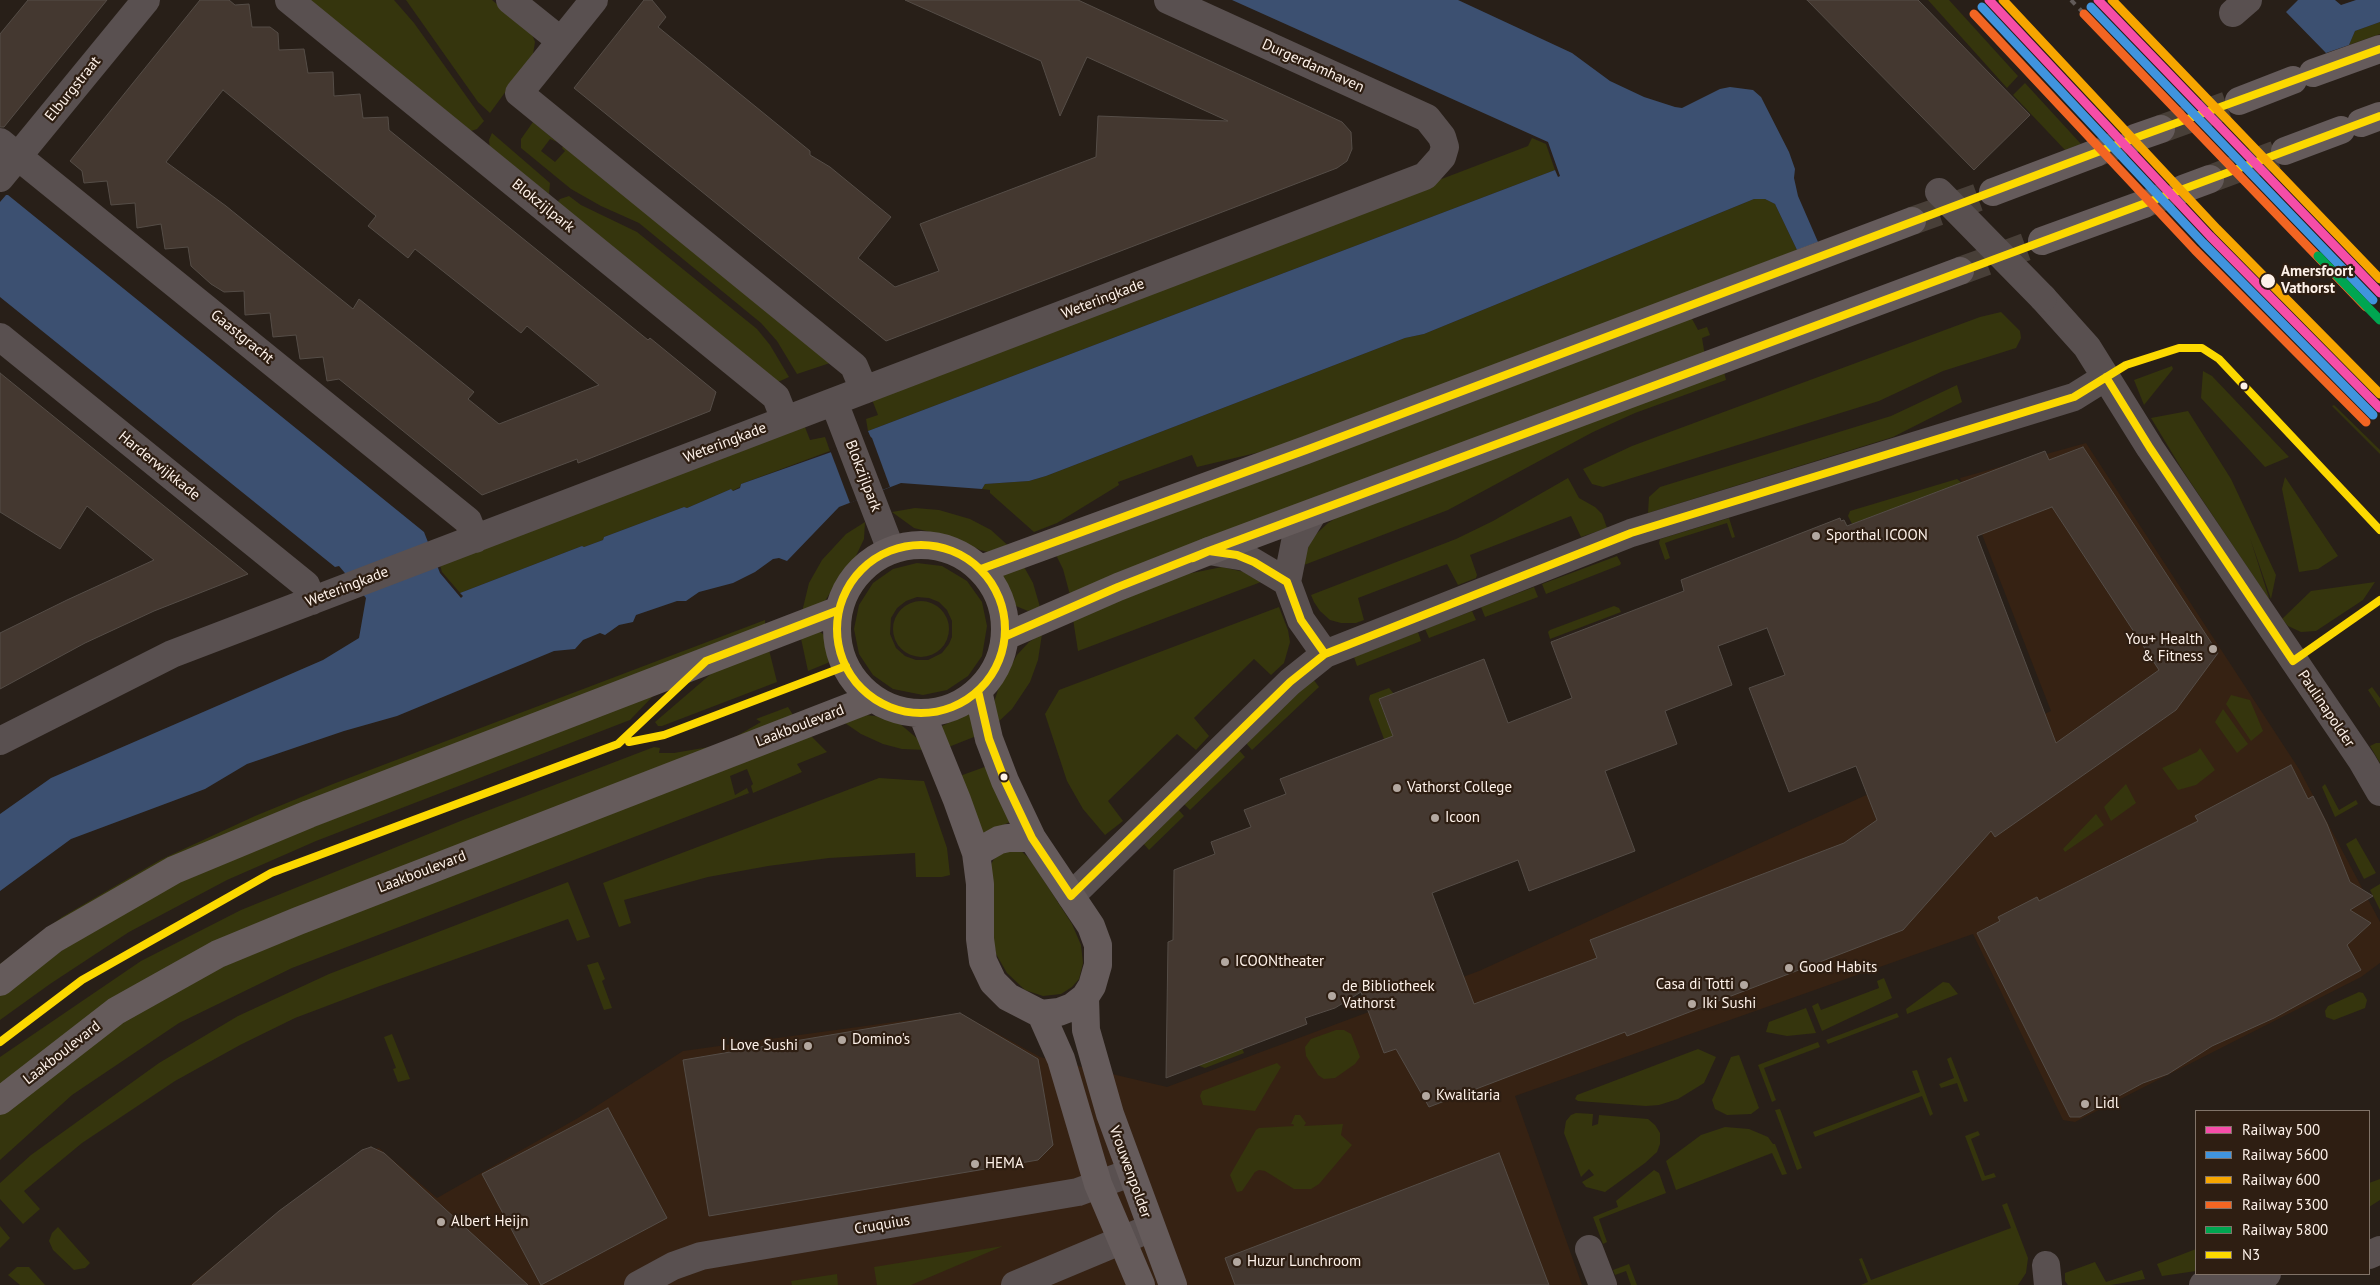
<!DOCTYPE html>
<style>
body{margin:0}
#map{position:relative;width:2380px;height:1285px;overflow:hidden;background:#281f18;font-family:"PT Sans",sans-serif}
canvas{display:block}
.legend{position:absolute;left:2195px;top:1110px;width:175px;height:165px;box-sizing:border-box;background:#2e1e12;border:1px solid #817368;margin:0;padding:6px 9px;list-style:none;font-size:15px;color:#fef2ea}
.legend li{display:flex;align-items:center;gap:10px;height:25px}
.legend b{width:25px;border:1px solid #817368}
</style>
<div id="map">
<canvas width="2380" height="1285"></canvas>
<ul class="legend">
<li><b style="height:6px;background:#f54da8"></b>Railway 500</li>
<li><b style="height:6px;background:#4094de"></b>Railway 5600</li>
<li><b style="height:6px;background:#f7a600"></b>Railway 600</li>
<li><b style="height:6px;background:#f26522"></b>Railway 5300</li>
<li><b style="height:6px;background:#00a651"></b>Railway 5800</li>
<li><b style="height:6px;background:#fcd900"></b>N3</li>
</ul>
</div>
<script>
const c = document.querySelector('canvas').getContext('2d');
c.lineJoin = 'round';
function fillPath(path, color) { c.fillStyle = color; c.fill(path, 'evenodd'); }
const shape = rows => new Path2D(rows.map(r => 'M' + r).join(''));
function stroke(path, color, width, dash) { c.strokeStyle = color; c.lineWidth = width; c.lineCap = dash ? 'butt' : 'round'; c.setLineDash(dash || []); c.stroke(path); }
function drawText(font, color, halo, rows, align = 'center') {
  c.font = font + ' "PT Sans",sans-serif'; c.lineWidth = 4.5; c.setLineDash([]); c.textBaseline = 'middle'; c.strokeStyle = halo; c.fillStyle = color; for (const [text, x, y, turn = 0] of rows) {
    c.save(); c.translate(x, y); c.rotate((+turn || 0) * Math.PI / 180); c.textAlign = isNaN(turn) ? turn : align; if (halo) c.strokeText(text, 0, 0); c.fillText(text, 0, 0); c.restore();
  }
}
fillPath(shape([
 [2086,443,2299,769,2380,922,2380,963,2361,977,2075,1122,2063,1120,1973,934,1515,1096,1582,1285,190,1285,279,1212,367,1150,379,1148,437,1198,578,1118,683,1051,960,1013,1040,1057,1167,1087,1479,971,2051,711,1960,478]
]), '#362213');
fillPath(shape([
 [308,0,394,0,414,23,484,121,477,129,471,131],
 [406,0,492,0,532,34,535,42,533,54,490,113,478,102],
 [1928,0,1949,0,2018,76,2007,88],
 [2380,22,2380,34,2349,45,2355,31],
 [2025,83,2081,144,2065,150,2013,95],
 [533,122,557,142,550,139,541,151,555,162,565,151,562,148,564,144,830,363,797,374,777,341,761,323,639,223,601,206,571,189,521,148,521,139],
 [492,133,550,183,549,194,490,150,489,140],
 [1532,138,1546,144,1555,170,868,431,866,419,878,415,871,397,1528,146],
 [569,196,581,205,637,232,757,329,770,345,789,377,778,382,557,203,560,199],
 [1754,199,1765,199,1775,204,1797,250,1302,442,1197,467,1192,455,1118,482,1119,485,1057,523,1034,532,990,493,990,490,982,489,985,484,1029,481,1046,476,1405,338,1424,334],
 [2001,312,2020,331,2021,338,2016,348,1943,371,1879,401,1603,487,1592,484,1583,469,1632,446,1980,317],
 [1690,315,1698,330,1707,327,1710,335,1702,338,1705,356,1070,595,1063,569,1055,553],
 [2172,366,2173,369,2144,405,2134,380],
 [2203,371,2212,376,2289,457,2265,467,2201,398],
 [1724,372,1726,380,1635,413,1593,432,1448,510,1304,565,1306,552,1313,537,1328,523,1346,512],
 [1957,385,1962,402,1893,437,1648,513,1649,497,1660,487,1891,416],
 [2334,405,2380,450,2380,454,2332,406],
 [2188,411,2231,479,2276,575,2271,599,2250,538,2270,601,2183,471,2151,418],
 [803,422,810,440,825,437,830,451,741,484,740,487,732,491,731,489,687,508,684,507,604,537,603,540,584,547,582,546,460,593,442,572,439,562],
 [2285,477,2338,556,2318,569,2299,572,2282,489],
 [1568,478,1579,498,1595,507,1602,514,1607,528,1581,537,1571,516,1470,555,1477,575,1476,578,1458,585,1447,564,1358,598,1364,620,1356,623,1341,623,1330,620,1320,611,1314,602,1311,595,1456,539,1493,521],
 [1957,479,1962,483,1852,524,1848,516,1850,511],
 [915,508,939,510,970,519,991,530,1013,550,988,552,980,550,954,538,914,528,892,512],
 [1729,518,1735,537,1732,538,1727,523,1676,539,1665,543,1670,558,1665,560,1659,543,1660,539],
 [865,522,864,539,855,558,843,572,825,601,801,616,809,583,822,560,846,534],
 [1617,556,1621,563,1620,565,1546,594,1542,584],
 [917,563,942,566,967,581,982,602,987,626,982,656,968,676,947,690,923,695,893,689,873,675,859,654,854,629,859,605,873,583,893,569],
 [917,597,929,598,939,602,947,610,952,621,952,637,949,644,942,653,928,660,916,660,905,656,896,648,890,634,891,618,897,608,906,601],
 [1023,565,1033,583,1040,607,1028,611,1016,606,1001,574],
 [1222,567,1244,572,1261,582,1078,651,1073,619,1172,577],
 [2375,582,2363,600,2316,631,2301,632,2288,626,2282,619,2311,591],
 [1534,587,1538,597,1485,617,1481,607],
 '893 629a28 28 0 1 1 56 0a28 28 0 1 1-56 0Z',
 [1614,606,1619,608,1621,612,1550,639,1548,632,1550,630],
 [1279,607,1288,630,1290,642,1284,663,1271,675,1254,659,1194,718,1209,736,1196,750,1177,734,1108,801,1123,821,1105,835,1083,809,1067,781,1045,714,1059,690],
 [1472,611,1476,620,1429,638,1425,629],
 [765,620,765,629,454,748,0,968,0,964,62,917,160,860,255,816,333,784],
 [818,630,824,635,830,662,808,671,800,634],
 [1418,632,1421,641,1357,666,1354,657],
 [1042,634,1038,660,1030,682,1012,709,995,725,994,702,999,687,1017,655,1029,642],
 [768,646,777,682,662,726,658,726,655,722,719,667],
 [1313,679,1319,687,1252,750,1245,742],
 [2372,687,2380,698,2380,708,2368,690],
 [1389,688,1394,694,1379,700,1399,751,1390,755,1369,699,1370,695],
 [655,694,630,720,316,841,227,880,129,932,50,984,0,1020,0,993,108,919,207,868],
 [2231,695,2250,700,2263,731,2251,741,2226,704],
 [788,707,795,718,367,880,0,1089,0,1057,141,961,241,910,463,820,654,747,660,748,659,753,674,753,709,747,730,740,761,722,756,719],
 [2223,709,2248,744,2237,753,2215,722],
 [970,713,979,735,946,748,942,726],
 [866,715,882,717,899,723,919,740,927,750,902,749,883,744,861,734,845,723],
 [807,732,827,752,797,764,802,772,753,793,751,786,753,784,747,769,730,776,735,795,747,788,749,793,292,968,179,1023,72,1095,0,1160,0,1110,92,1042,170,991,222,962],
 [2376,743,2380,743,2380,763,2370,746],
 [2200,748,2215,770,2196,785,2178,790,2162,768,2197,752],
 [1238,749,1245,757,1190,810,1183,803],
 [990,765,1010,822,982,834,957,777],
 [879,778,924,781,947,848,950,875,942,877,916,877,915,853,829,858,768,866,708,877,624,900,631,923,619,927,603,883],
 [2126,784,2136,803,2111,821,2104,807],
 [2325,784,2339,810,2356,800,2358,804,2335,817,2322,787],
 [1177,808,1184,816,1149,850,1142,842],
 [2096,814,2104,825,2065,852,2063,849],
 [2356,838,2376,873,2364,879,2346,844],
 [1020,850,1030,859,1072,924,1081,945,1083,963,1079,979,1072,987,1061,994,1043,996,1025,990,1007,973,996,954,994,944,990,866,994,859,1002,852],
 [568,882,590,937,577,941,568,919,377,987,295,1018,240,1045,175,1081,82,1143,24,1191,40,1209,23,1224,0,1199,0,1183,31,1155,159,1063,238,1016,329,974],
 [2380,884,2380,910,2370,890],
 [598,962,605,979,602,981,612,1008,604,1010,587,965],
 [1884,978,1892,998,1822,1031,1812,1006,1818,1003,1821,1010,1879,988,1877,981],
 [1943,982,1949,983,1958,994,1907,1014,1906,1009],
 [2359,992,2363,993,2367,1000,2365,1008,2334,1020,2326,1017,2325,1011,2328,1006],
 [1806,1008,1816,1033,1787,1036,1766,1032,1769,1022],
 [1897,1013,1899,1017,1828,1044,1826,1040],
 [1336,1030,1344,1030,1351,1034,1360,1057,1355,1064,1335,1078,1324,1079,1318,1075,1306,1056,1305,1047,1311,1039],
 [392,1034,410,1079,398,1082,393,1069,396,1068,384,1037],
 [1239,1040,1244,1053,1205,1068,1197,1065],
 [1818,1042,1820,1047,1764,1068,1776,1100,1772,1102,1758,1065],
 [1698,1049,1716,1057,1704,1083,1678,1099,1659,1105,1646,1106,1578,1101,1575,1099,1577,1095],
 [1739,1055,1759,1108,1751,1114,1727,1115,1715,1109,1712,1100,1731,1057],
 [1951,1057,1968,1101,1964,1102,1957,1083,1941,1088,1939,1084,1954,1078,1947,1059],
 [1277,1063,1281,1067,1255,1111,1203,1105,1200,1096,1202,1091],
 [1917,1070,1933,1114,1930,1116,1922,1096,1815,1137,1813,1132,1920,1092,1912,1071],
 [1780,1109,1802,1168,1797,1170,1775,1110],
 [1576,1113,1593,1114,1592,1126,1598,1124,1599,1115,1648,1119,1655,1125,1660,1133,1660,1144,1657,1152,1645,1163,1605,1192,1586,1187,1582,1182,1594,1175,1589,1169,1581,1177,1564,1133,1566,1121,1571,1115],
 [1295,1115,1300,1115,1306,1123,1304,1126,1343,1124,1341,1135,1352,1145,1319,1184,1311,1189,1294,1189,1265,1171,1259,1170,1255,1172,1242,1191,1237,1192,1230,1175,1256,1130,1259,1128,1294,1126,1293,1124,1291,1124],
 [1725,1127,1749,1129,1768,1137,1773,1144,1775,1144,1787,1174,1782,1175,1772,1153,1676,1190,1666,1161,1701,1135],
 [1978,1131,1980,1135,1971,1139,1985,1176,1994,1173,1996,1177,1982,1181,1965,1136],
 [1654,1170,1659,1173,1666,1193,1599,1219,1607,1242,1603,1244,1593,1217,1618,1207,1616,1201],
 [2380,1179,2380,1200,2369,1207,2369,1183],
 [2007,1203,2028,1258,2026,1273,2018,1285,1861,1285,1868,1282,1859,1259,1862,1258,1871,1280,2011,1228,2002,1205],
 [0,1226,10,1238,0,1248],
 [58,1227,90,1263,85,1268,74,1270,53,1250,49,1241,52,1233],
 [1003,1246,911,1285,877,1285,874,1267],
 [2196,1249,2196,1271,2162,1276,2157,1264],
 [2095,1262,2106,1282,2142,1270,2145,1279,2111,1285,2068,1285,2065,1281,2065,1273],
 [1629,1264,1637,1285,1631,1285,1626,1271,1615,1275,1613,1270],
 [17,1267,29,1267,45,1285,20,1285,8,1275],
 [837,1274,838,1285,792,1285,791,1281]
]), '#35350d');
fillPath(shape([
 [1232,0,1458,0,1572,53,1610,81,1644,97,1675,107,1682,108,1720,89,1730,87,1753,90,1761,97,1789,152,1795,169,1794,178,1798,196,1818,242,1797,250,1775,204,1765,199,1754,199,1424,334,1405,338,1046,476,1029,481,985,484,982,489,901,483,839,507,787,561,779,558,773,559,755,572,733,583,699,592,686,601,677,601,636,615,633,622,619,625,605,635,600,633,583,640,575,649,554,651,397,716,344,731,247,764,205,789,71,839,0,891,0,814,51,778,323,660,359,638,366,598,339,566,335,567,0,297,0,202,6,195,8,195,424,532,440,573,461,598,463,596,460,593,582,546,584,547,603,540,604,537,684,507,687,508,731,489,733,491,740,488,741,484,871,438,868,431,1555,170,1558,177,1560,176,1548,142],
 [2298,0,2335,0,2341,5,2356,0,2380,0,2380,22,2355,31,2349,45,2326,53,2286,12]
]), '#3c5071');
fillPath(shape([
 [868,435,872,438,890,487,850,503,830,450]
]), '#281f18');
const building = shape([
 [28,0,107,0,4,127,0,127,0,34,28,0],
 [200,0,229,0,235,5,249,4,252,27,270,27,278,33,279,50,304,49,308,73,333,72,334,96,360,94,363,118,388,117,389,130,648,340,650,338,716,392,710,411,578,463,577,459,482,495,339,379,327,381,323,357,300,359,296,335,273,337,270,313,245,315,244,291,224,292,211,284,191,266,188,247,165,249,161,224,137,228,135,203,111,205,107,181,84,183,82,171,70,161,200,0],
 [223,90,376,216,368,226,408,258,415,249,521,333,527,326,599,385,499,424,468,399,474,392,359,299,353,309,226,206,166,162,223,90],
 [644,0,652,0,666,17,658,27,810,151,810,155,830,167,891,217,858,258,895,287,939,271,920,224,1096,157,1098,116,1228,121,1087,57,1060,116,1041,61,905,0,1078,0,1342,122,1351,132,1352,149,1347,161,1337,168,886,341,574,88,644,0],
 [1807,0,1918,0,2030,115,1974,170,1807,0],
 [0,373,206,540,248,574,154,611,85,643,0,689,0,633,67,600,154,560,87,506,60,549,0,512,0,373],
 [2083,447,2218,653,2176,710,1995,837,1991,831,1903,930,1627,1036,1625,1032,1429,1107,1396,1049,1384,1053,1361,992,1335,1008,1305,1018,1307,1024,1166,1078,1168,942,1173,940,1174,870,1215,854,1211,842,1251,827,1244,810,1286,794,1280,779,1393,736,1379,699,1484,659,1508,723,1572,698,1551,642,1684,591,1681,580,1840,518,1841,521,1844,520,1847,526,2045,451,2049,460,2083,447],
 [2052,507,2159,670,2056,743,1977,536,2052,507],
 [1767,628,1785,675,1749,688,1789,792,1856,766,1877,820,1844,843,1590,940,1597,958,1474,1004,1432,893,1518,860,1529,891,1635,851,1605,771,1677,744,1665,711,1732,685,1718,646,1767,628],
 [2291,765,2308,799,2313,796,2327,824,2350,882,2373,896,2350,910,2371,923,2347,945,2361,970,2274,1018,2212,1046,2168,1074,2143,1083,2080,1117,2070,1117,1977,933,2000,921,1998,917,2037,897,2039,901,2198,821,2195,816,2291,765],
 [960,1013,1038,1059,1053,1145,1038,1160,709,1216,683,1060,960,1013],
 [608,1108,667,1218,541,1285,482,1174,608,1108],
 [371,1147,384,1153,528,1285,192,1285,279,1211,362,1150,371,1147],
 [1499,1153,1549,1285,1235,1285,1225,1258,1499,1153]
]);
fillPath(building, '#443830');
stroke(building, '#554d47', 1);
stroke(shape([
 [2161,129,2239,101],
 [2096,153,2135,138],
 [2210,179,2285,151],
 [2144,204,2183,189],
 [1912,221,1993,192],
 [1960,271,2042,241]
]), '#483f38', 28, [28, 14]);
stroke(shape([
 [289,0,776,397,785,420],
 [510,0,561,41,519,93,854,366,864,390],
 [2233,13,2248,0],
 [561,41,594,0],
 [0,142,468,521,475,539],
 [0,178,146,0],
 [2043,298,2087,347,2150,448,2362,761,2380,792],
 [0,337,306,585,312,601],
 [834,402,891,550],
 [1313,513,1295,542,1287,582,1301,620,1325,654],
 [1209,551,1245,557,1287,582],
 [0,741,172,654,1425,176,1442,157,1445,147,1442,137,1427,118,1168,0],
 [1071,896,1290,682,1325,654,1631,533,2074,397,2106,377],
 [1589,1249,1603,1285],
 [2369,1255,2380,1250],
 [2046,1265,2048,1285],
 [638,1285,673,1266,701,1256,1078,1192,1130,1173],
 [1015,1285,1151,1228],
 [2203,1285,2267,1274]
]), '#595050', 28);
stroke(shape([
 [2313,73,2380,49],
 [2239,101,2293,80],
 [2361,123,2380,116],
 [2135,138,2161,129],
 [2285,151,2341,130],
 [2183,189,2210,179],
 [1993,192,2096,153],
 [2042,241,2144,204],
 '837 629a84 84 0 1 1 168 0a84 84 0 1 1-168 0Z',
 [981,569,1306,450,1912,221],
 [1006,636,1118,587,1209,551,1960,271],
 [922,714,957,800,976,853,980,884,980,939,983,961,993,982,1008,997,1041,1014,1059,1012,1072,1007,1085,997,1092,986,1098,965,1098,945,1091,926,1032,838,1005,781,989,739,978,691],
 [976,853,999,840,1008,838,1032,838],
 [0,982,54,939,174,870,309,814,839,610],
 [1085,997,1086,1030,1110,1114,1173,1285],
 [1041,1014,1061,1059,1098,1184,1141,1285],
 [0,1101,116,1011,218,954,298,921,873,698]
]), '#655b5b', 28);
stroke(shape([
 [2071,0,2318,256]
]), '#625b59', 4, [6, 6]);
stroke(shape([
 [1939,192,2043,298]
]), '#595050', 28);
stroke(shape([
 [2106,377,2150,448,2293,661],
 '837 629a84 84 0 1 1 168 0a84 84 0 1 1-168 0Z',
 [1193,558,1209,551,1237,555,1254,562,1287,582,1301,620,1325,654],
 [981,569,1306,450,2135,138,2380,49],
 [1006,636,1118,587,1209,551,2380,116],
 [2293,661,2380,600],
 [978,691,989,739,1005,781,1032,838,1071,896],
 [629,742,664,735,846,666],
 [1071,896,1290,682,1325,654,1631,533,2074,397,2126,365,2179,348,2202,348,2219,359,2380,530],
 [0,1042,82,980,271,873,618,744,706,661,839,610]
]), '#fcd900', 8);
stroke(shape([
 [1989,0,2210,236,2380,408],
 [2098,0,2380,293]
]), '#f54da8', 9);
stroke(shape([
 [1982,7,2203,243,2373,415],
 [2091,7,2373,300]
]), '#4094de', 9);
stroke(shape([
 [2003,0,2217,229,2380,394],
 [2112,0,2380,279]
]), '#f7a600', 9);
stroke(shape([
 [1974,14,2195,250,2366,422],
 [2084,14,2366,307]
]), '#f26522', 9);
stroke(shape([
 [2318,256,2380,320]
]), '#00a651', 9);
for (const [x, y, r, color] of [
 [2268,281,8,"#fef2ea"],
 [2244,386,4.5,"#fef2ea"],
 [1816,536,5,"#b3a8a0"],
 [2213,649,5,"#b3a8a0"],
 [1004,777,4.5,"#fef2ea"],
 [1397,788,5,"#b3a8a0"],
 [1435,818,5,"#b3a8a0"],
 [1225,962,5,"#b3a8a0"],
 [1789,968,5,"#b3a8a0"],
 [1744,985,5,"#b3a8a0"],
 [1332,996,5,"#b3a8a0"],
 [1692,1004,5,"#b3a8a0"],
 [842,1040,5,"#b3a8a0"],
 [808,1046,5,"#b3a8a0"],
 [1426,1096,5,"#b3a8a0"],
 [2085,1104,5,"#b3a8a0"],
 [975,1164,5,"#b3a8a0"],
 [441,1222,5,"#b3a8a0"],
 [1237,1262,5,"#b3a8a0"]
]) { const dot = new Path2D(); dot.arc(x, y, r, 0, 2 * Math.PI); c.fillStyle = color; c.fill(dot); stroke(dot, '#2e1e12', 2); }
drawText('15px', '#fef2ea', '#2e1e12', [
 ["Durgerdamhaven",1313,66,24],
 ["Elburgstraat",73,89,-51],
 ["Blokzijlpark",543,206,39],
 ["Weteringkade",1103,299,-21],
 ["Gaastgracht",242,337,39],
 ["Weteringkade",725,443,-21],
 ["Harderwijkkade",159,466,39],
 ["Blokzijlpark",863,476,69],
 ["Weteringkade",347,587,-21],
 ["Paulinapolder",2326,709,56],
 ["Laakboulevard",800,726,-21],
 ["Laakboulevard",422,872,-21],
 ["Laakboulevard",62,1053,-38],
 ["Vrouwenpolder",1130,1172,70],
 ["Cruquius",882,1225,-10]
]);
drawText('bold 15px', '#fef2ea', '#2e1e12', [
 ["Amersfoort",2281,272],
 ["Vathorst",2281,289]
], 'left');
drawText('15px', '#fef2ea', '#2e1e12', [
 ["Sporthal ICOON",1826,536],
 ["You+ Health",2203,640,"right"],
 ["& Fitness",2203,657,"right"],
 ["Vathorst College",1407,788],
 ["Icoon",1445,818],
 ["ICOONtheater",1235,962],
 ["Good Habits",1799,968],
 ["Casa di Totti",1734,985,"right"],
 ["de Bibliotheek",1342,987],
 ["Vathorst",1342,1004],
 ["Iki Sushi",1702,1004],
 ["Domino's",852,1040],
 ["I Love Sushi",798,1046,"right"],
 ["Kwalitaria",1436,1096],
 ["Lidl",2095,1104],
 ["HEMA",985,1164],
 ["Albert Heijn",451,1222],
 ["Huzur Lunchroom",1247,1262]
], 'left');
</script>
